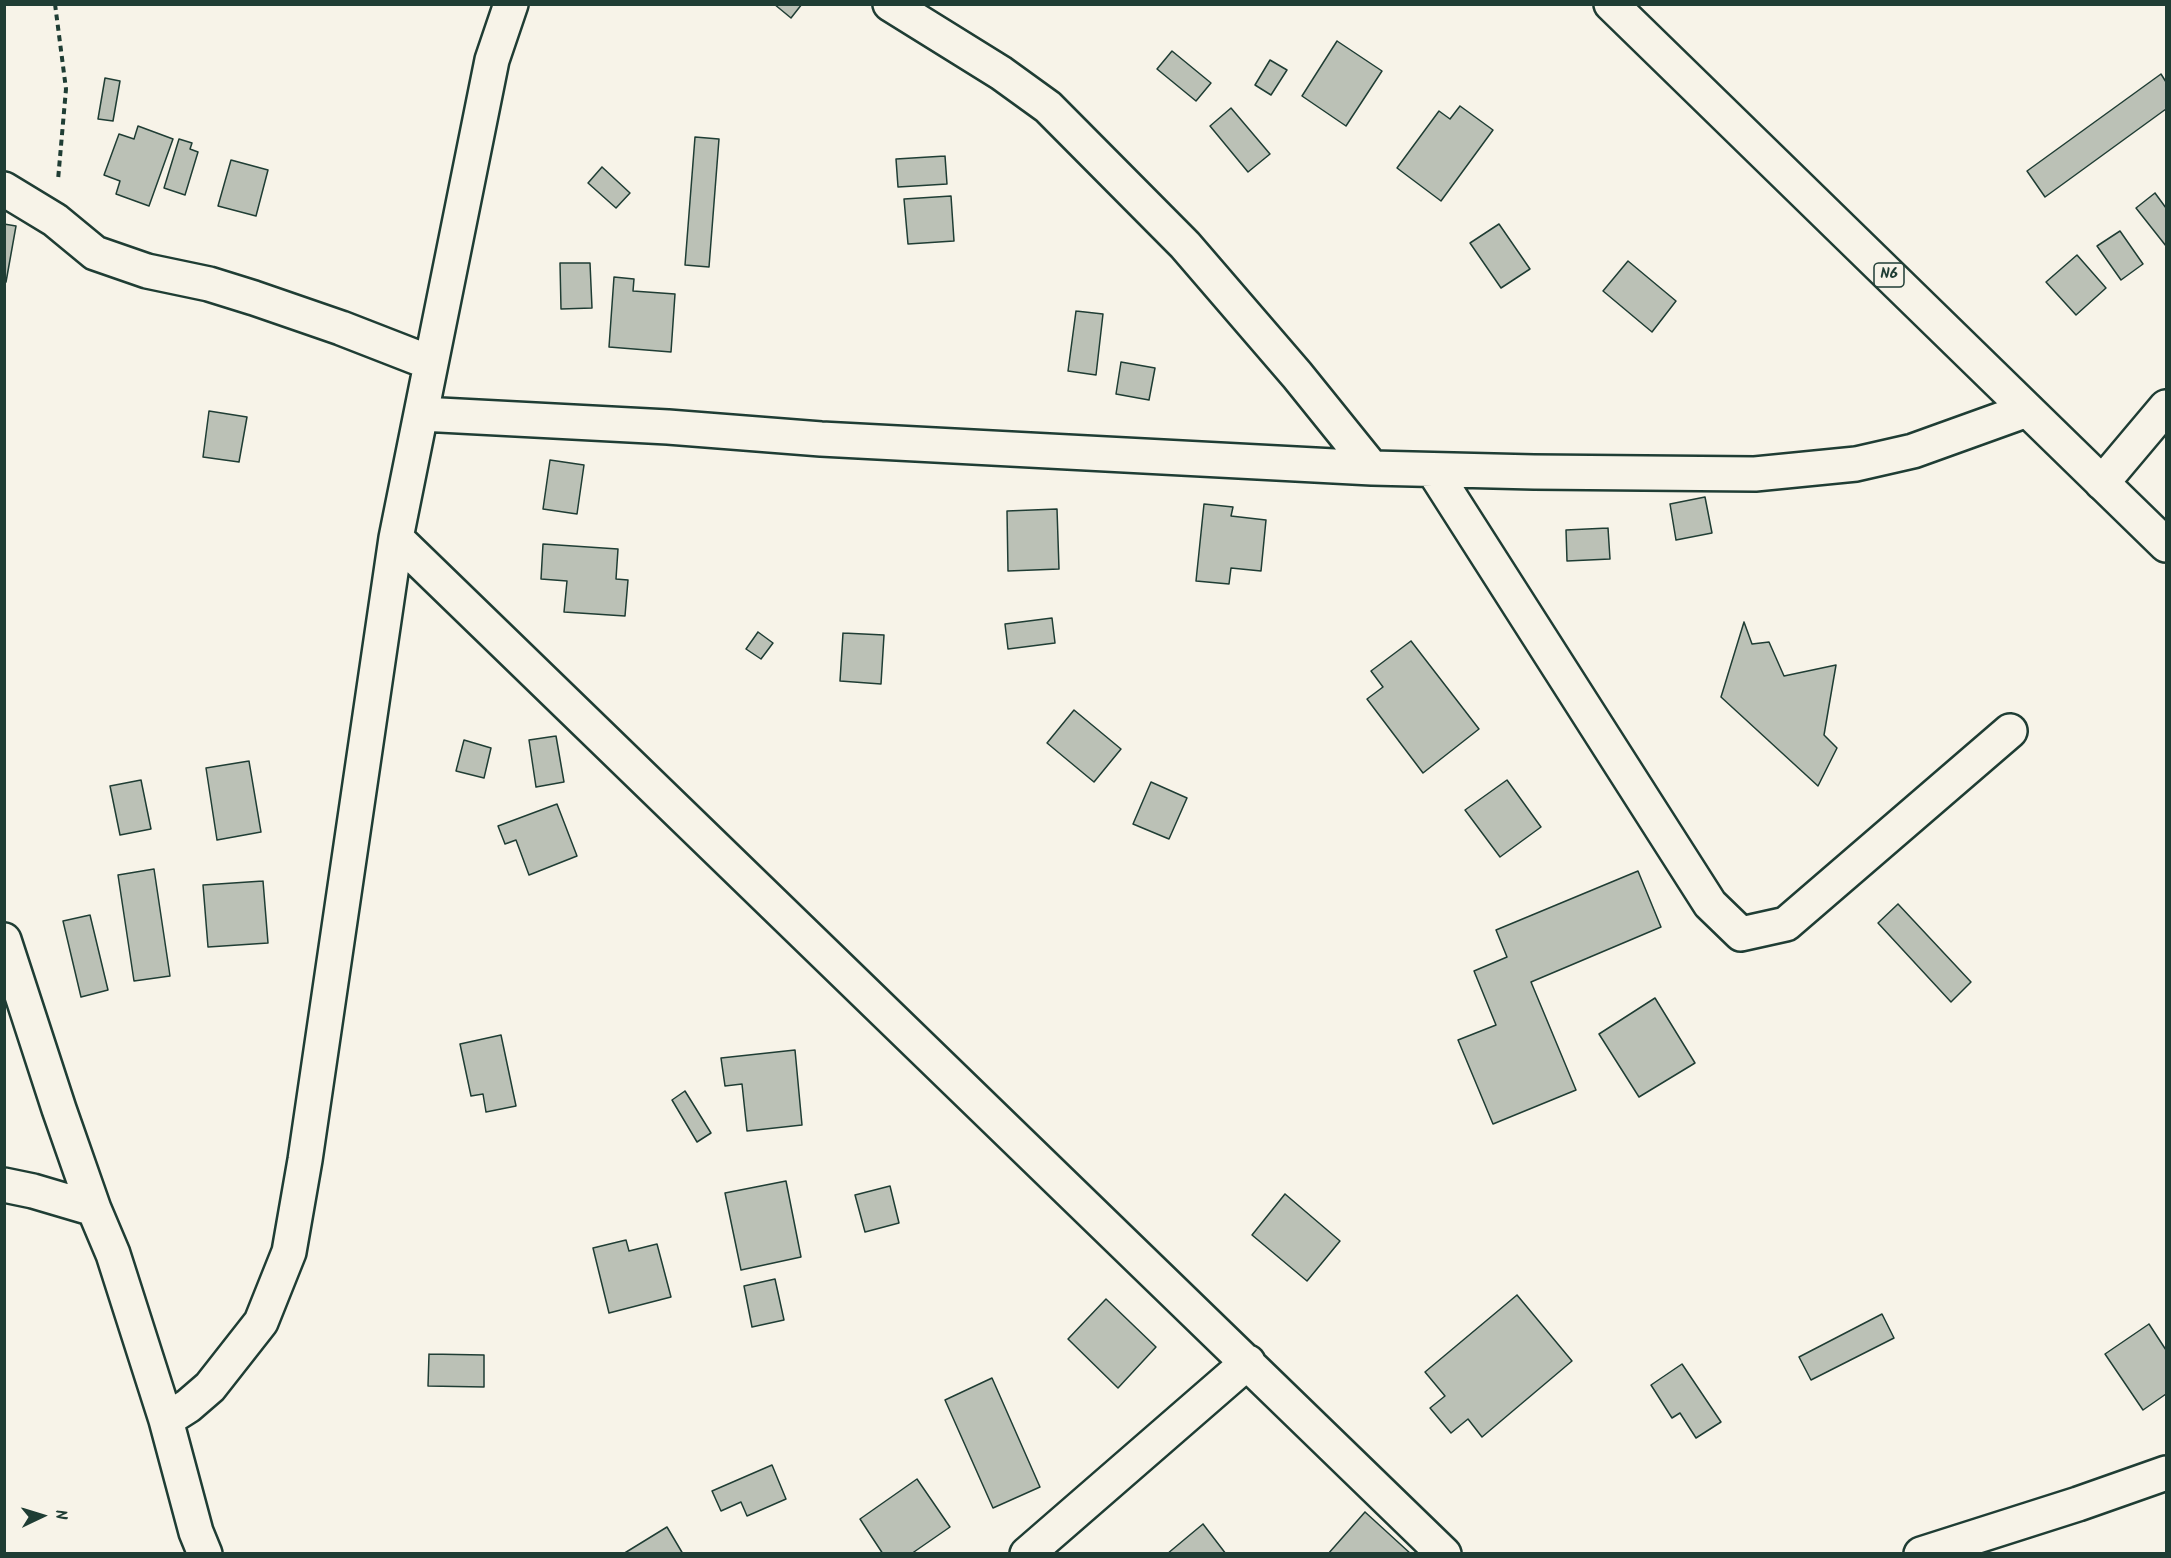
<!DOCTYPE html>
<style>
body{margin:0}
#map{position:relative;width:2171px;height:1558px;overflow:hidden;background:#f7f3e8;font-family:Kalam,sans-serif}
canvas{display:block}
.frame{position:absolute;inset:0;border:6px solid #1f3d34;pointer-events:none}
.north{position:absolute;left:12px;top:1486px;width:60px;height:60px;-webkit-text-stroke:4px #f7f3e8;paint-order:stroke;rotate:86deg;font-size:16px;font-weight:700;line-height:24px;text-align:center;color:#1f3d34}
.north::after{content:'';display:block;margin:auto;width:21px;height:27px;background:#1f3d34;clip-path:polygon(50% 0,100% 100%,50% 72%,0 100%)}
</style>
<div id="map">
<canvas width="2171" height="1558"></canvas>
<div class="frame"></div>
<div class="north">N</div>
</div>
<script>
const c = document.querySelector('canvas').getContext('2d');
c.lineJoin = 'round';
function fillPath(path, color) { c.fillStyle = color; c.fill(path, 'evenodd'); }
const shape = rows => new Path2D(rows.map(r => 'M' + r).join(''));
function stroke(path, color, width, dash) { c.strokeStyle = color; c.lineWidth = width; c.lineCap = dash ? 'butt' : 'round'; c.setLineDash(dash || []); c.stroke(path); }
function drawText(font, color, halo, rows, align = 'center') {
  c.font = font + ' Kalam,sans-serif'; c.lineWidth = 4.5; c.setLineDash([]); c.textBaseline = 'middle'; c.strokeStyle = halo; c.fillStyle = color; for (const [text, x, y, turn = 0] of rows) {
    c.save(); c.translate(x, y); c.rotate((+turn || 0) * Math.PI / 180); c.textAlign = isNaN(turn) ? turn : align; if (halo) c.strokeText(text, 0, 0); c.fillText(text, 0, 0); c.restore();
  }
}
const building = shape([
 [774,4,802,4,791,18,774,4],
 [1337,41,1382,71,1346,126,1302,96,1337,41],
 [1172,51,1211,83,1196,101,1157,69,1172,51],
 [1270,60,1287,70,1271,95,1255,85,1270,60],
 [2161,74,2166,82,2166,109,2045,197,2027,171,2161,74],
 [105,78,120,81,113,121,98,119,105,78],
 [1460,106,1493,130,1441,201,1397,168,1439,111,1450,119,1460,106],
 [1231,108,1270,154,1248,172,1210,126,1231,108],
 [138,126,173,139,149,206,116,194,120,181,104,175,119,134,134,139,138,126],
 [695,137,719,139,709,267,685,265,695,137],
 [179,139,192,143,190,149,198,152,185,195,164,188,179,139],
 [945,156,947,184,898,187,896,159,945,156],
 [231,160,268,170,256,216,218,206,231,160],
 [602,167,630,193,616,208,588,183,602,167],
 [2155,193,2166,208,2166,246,2136,208,2155,193],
 [951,196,954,241,908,244,904,199,951,196],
 [4,224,16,226,6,282,4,282,4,224],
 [1499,224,1530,269,1501,288,1470,243,1499,224],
 [2120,231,2143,264,2121,280,2097,246,2120,231],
 [2077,255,2106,288,2076,315,2046,282,2077,255],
 [1628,261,1676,301,1652,332,1603,291,1628,261],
 [560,263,590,263,592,308,561,309,560,263],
 [614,277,634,279,633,291,675,294,671,352,609,347,614,277],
 [1076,311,1103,314,1096,375,1068,371,1076,311],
 [1121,362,1155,368,1149,400,1116,394,1121,362],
 [209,411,247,417,239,462,203,457,209,411],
 [550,460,584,465,577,514,543,509,550,460],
 [1705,497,1712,533,1676,540,1670,504,1705,497],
 [1204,504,1233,507,1231,516,1266,520,1261,571,1231,568,1229,584,1196,581,1204,504],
 [1057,509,1059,569,1008,571,1007,511,1057,509],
 [1608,528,1610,559,1567,561,1566,530,1608,528],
 [543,544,618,549,616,579,628,580,625,616,564,612,567,581,541,579,543,544],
 [1052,618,1055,643,1008,649,1005,624,1052,618],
 [1744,622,1752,644,1769,642,1784,676,1836,665,1824,735,1837,748,1818,786,1721,697,1744,622],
 [758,632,773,643,761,659,746,649,758,632],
 [843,633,884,635,881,684,840,681,843,633],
 [1411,641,1479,729,1423,773,1367,699,1383,687,1371,671,1411,641],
 [1074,710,1121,749,1094,782,1047,743,1074,710],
 [556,736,564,782,536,787,529,740,556,736],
 [464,740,491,748,484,778,456,771,464,740],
 [249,761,261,832,217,840,206,768,249,761],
 [141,780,151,829,120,835,110,786,141,780],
 [1507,780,1541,827,1500,857,1465,810,1507,780],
 [1151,782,1187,798,1169,839,1133,824,1151,782],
 [557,804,577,856,529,875,516,840,505,844,498,826,557,804],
 [154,869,170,976,134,981,118,875,154,869],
 [1638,871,1661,927,1531,982,1576,1090,1493,1124,1458,1040,1496,1025,1474,971,1507,957,1496,930,1638,871],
 [263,881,268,943,208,947,203,885,263,881],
 [1898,904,1971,982,1951,1002,1878,923,1898,904],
 [90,915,108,990,81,997,63,921,90,915],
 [1655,998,1695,1063,1639,1097,1599,1034,1655,998],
 [501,1035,516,1106,486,1112,483,1094,471,1096,460,1044,501,1035],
 [795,1050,802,1125,747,1131,742,1084,725,1086,721,1058,795,1050],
 [685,1091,711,1133,697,1142,672,1100,685,1091],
 [786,1181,801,1257,741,1270,725,1193,786,1181],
 [890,1186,899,1223,865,1232,855,1195,890,1186],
 [1285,1194,1340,1241,1307,1281,1252,1235,1285,1194],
 [626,1240,629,1251,657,1244,671,1297,609,1313,593,1248,626,1240],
 [775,1279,784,1320,752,1327,744,1286,775,1279],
 [1517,1295,1572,1361,1482,1437,1468,1419,1451,1433,1430,1408,1445,1396,1425,1372,1517,1295],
 [1106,1299,1156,1347,1118,1388,1068,1339,1106,1299],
 [1882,1314,1894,1338,1811,1380,1799,1357,1882,1314],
 [2149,1324,2166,1350,2166,1394,2143,1410,2105,1354,2149,1324],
 [429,1354,484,1355,484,1387,428,1386,429,1354],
 [1682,1364,1721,1422,1696,1438,1680,1413,1672,1418,1651,1385,1682,1364],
 [992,1378,1040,1487,993,1508,945,1400,992,1378],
 [772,1465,786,1499,747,1516,741,1502,721,1511,712,1491,772,1465],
 [917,1479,950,1527,911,1554,883,1554,860,1519,917,1479],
 [1365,1512,1411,1554,1328,1554,1365,1512],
 [1203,1524,1226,1554,1167,1554,1203,1524],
 [667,1527,683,1554,623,1554,667,1527]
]);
fillPath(building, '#bbc1b6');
stroke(building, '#1f3d34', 1.5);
const street = shape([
 [890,4,1001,73,1048,107,1185,245,1297,375,1372,468],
 [4,189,55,220,95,253,147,271,209,284,254,298,341,328,431,363],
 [421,414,668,427,821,439,1372,468,1534,472,1755,474,1856,464,1913,451,2027,410],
 [1433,470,1710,904,1741,934,1786,924,2010,731],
 [2102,483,2166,407],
 [396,538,1444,1554],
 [4,940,59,1109,94,1209],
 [4,1185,33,1191,94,1209,113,1254,166,1420,196,1532,205,1554],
 [166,1420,188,1406,210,1387,261,1322,289,1252,305,1160,396,538,492,60,511,4],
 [1027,1554,1248,1362],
 [1921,1554,2078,1504,2166,1473]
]);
const highway = shape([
 [1611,4,2166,545]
]);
stroke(street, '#1f3d34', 38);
stroke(highway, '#1f3d34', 38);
stroke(shape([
 [55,4,66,89,58,180]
]), '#1f3d34', 4, [6, 4.5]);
stroke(street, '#f7f3e8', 33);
stroke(highway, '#f7f3e8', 33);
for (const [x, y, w] of [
 [1889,275,30]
]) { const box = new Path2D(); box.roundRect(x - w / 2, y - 12, w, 24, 4.5); c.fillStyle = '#f7f3e8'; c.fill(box); stroke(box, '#1f3d34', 1.5); }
drawText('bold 15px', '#1f3d34', null, [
 ["N6",1889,275]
]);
</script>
